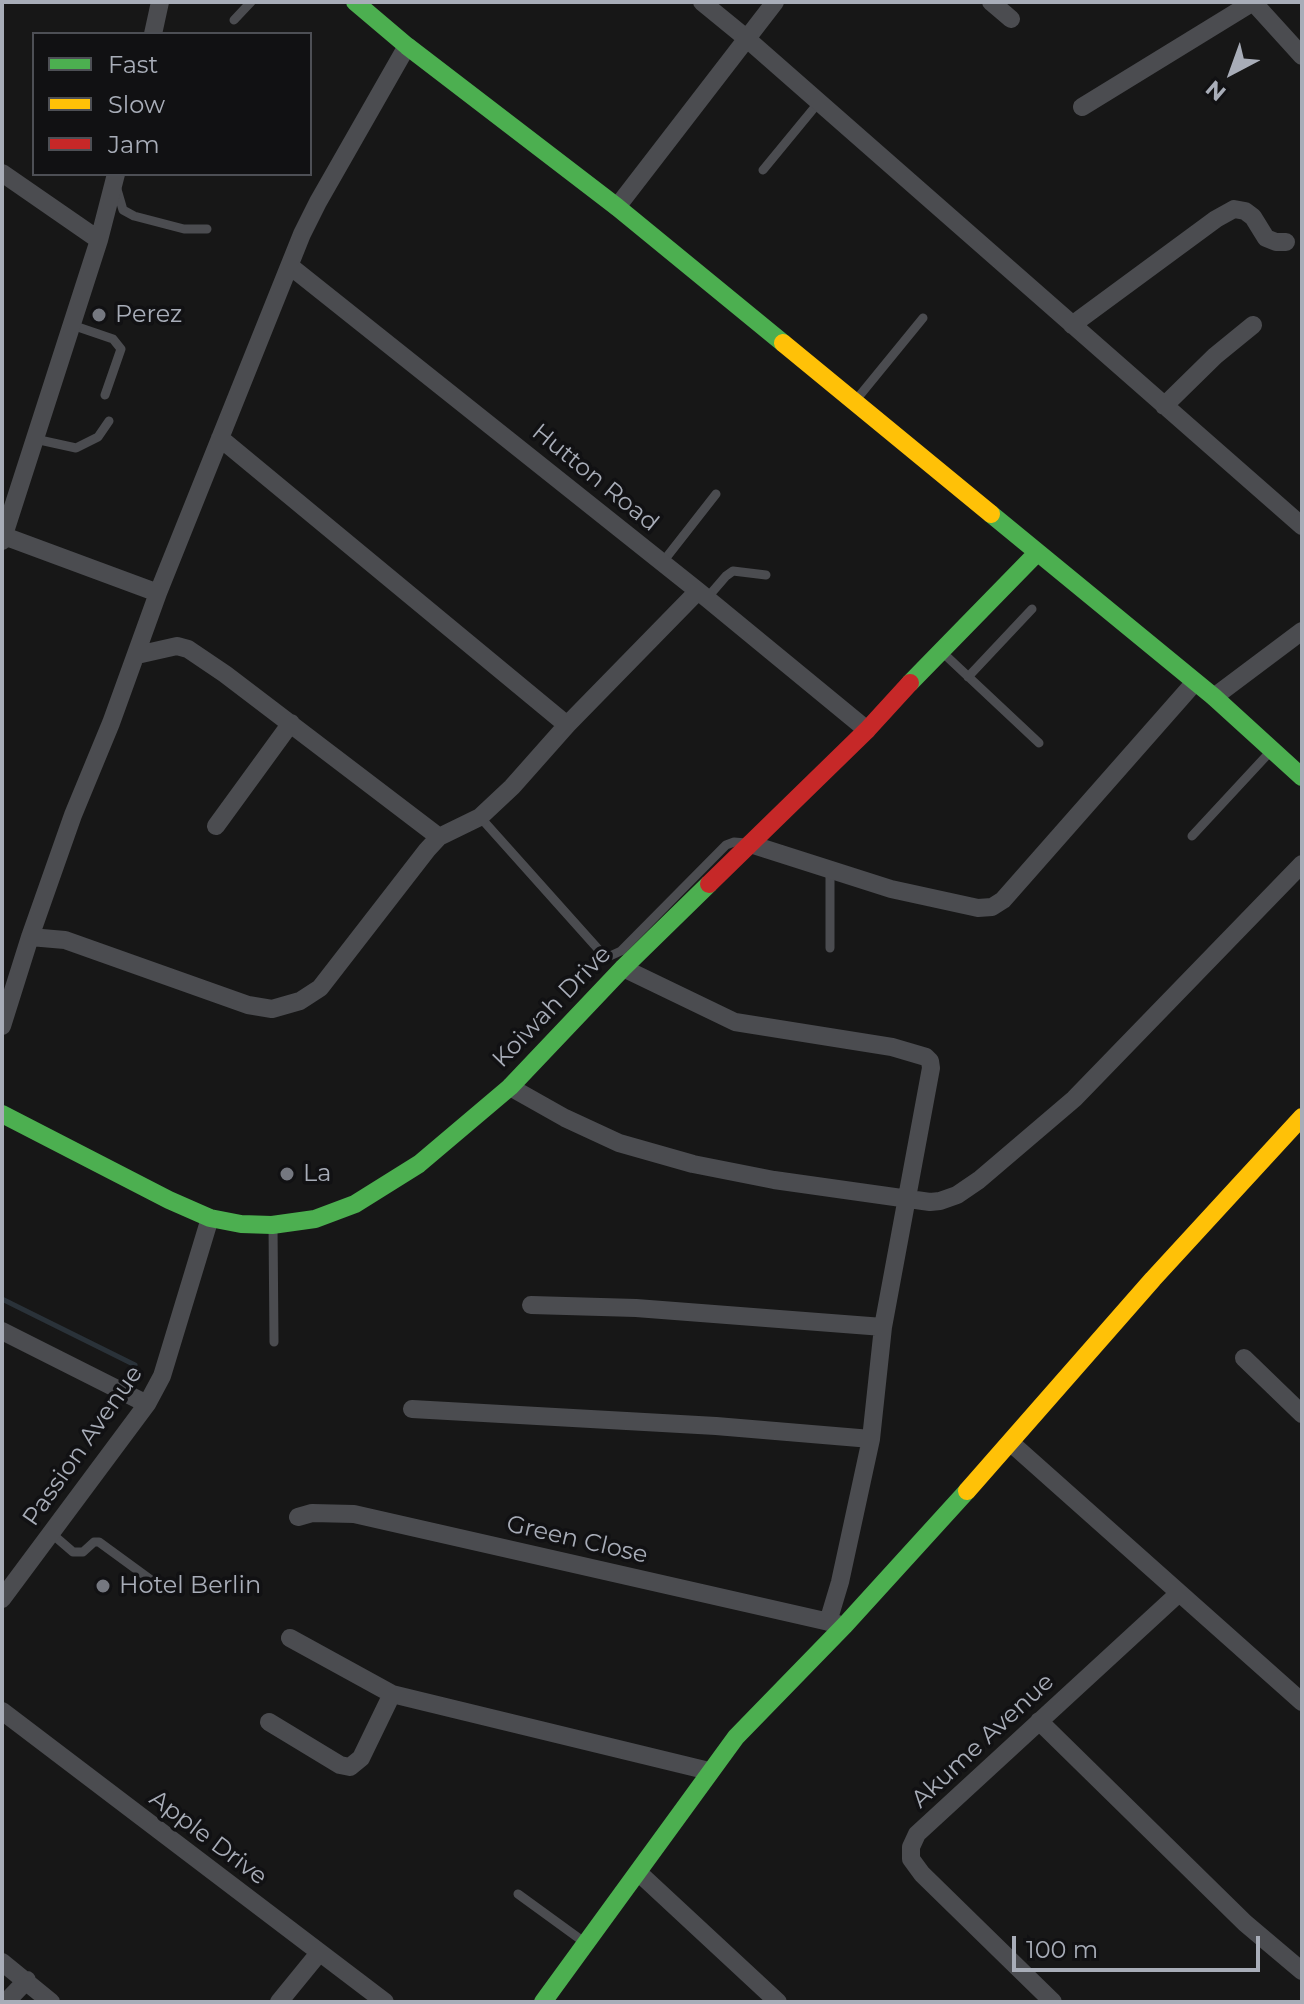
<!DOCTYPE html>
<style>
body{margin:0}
#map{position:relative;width:1304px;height:2004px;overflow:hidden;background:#171717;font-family:Montserrat,sans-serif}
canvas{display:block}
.frame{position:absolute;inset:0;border:4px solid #a8adb8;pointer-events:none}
.legend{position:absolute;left:32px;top:32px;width:280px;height:144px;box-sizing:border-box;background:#111113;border:2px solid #4d4f55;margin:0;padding:10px 14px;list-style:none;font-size:24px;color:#a8adb8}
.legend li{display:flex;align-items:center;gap:16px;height:40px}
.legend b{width:40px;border:2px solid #4d4f55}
.north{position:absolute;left:1192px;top:32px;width:80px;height:80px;-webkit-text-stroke:6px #111113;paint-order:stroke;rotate:221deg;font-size:22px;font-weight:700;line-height:32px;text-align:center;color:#a8adb8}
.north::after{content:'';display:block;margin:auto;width:28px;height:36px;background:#a8adb8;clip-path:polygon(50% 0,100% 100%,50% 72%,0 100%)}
.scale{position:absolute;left:1012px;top:1936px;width:248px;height:36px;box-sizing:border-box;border:4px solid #a8adb8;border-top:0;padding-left:10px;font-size:24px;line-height:28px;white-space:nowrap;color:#a8adb8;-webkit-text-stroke:6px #111113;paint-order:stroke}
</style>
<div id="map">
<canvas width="1304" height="2004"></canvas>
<div class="frame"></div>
<ul class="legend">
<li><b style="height:10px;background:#4caf50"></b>Fast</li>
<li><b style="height:10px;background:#ffc107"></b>Slow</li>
<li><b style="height:10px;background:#c62828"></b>Jam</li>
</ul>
<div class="north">N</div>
<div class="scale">100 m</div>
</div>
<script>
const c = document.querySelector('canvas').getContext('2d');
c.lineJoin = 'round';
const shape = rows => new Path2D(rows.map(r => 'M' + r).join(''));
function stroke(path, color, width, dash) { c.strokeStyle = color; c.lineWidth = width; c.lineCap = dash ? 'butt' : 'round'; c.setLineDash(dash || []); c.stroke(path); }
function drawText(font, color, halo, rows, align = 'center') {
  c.font = font + ' Montserrat,sans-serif'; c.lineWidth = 7; c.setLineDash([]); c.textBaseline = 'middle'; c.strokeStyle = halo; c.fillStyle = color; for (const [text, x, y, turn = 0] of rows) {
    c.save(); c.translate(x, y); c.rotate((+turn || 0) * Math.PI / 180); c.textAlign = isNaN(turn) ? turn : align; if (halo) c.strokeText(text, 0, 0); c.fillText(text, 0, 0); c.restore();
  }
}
stroke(shape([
 [2,1299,135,1365]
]), '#2a3239', 5);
stroke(shape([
 [234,20,251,2],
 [763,170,819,102],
 [116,186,123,210,134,216,184,229,207,229],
 [72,325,113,339,121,349,105,395],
 [856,400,923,318],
 [35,439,76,448,98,437,109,421],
 [662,563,716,494],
 [707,598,726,576,733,571,766,575],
 [942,652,1039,743],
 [968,677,1032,609],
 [480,817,599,950,610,956,621,951,726,845,734,842,746,843],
 [1192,836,1269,753],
 [830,948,830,871],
 [273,1225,274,1342],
 [51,1533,73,1552,83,1552,94,1542,99,1542,162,1588],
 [518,1894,584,1942]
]), '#4b4c50', 9);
stroke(shape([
 [702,2,746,38,1302,526],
 [991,2,1011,19],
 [153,34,160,2],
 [1082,107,1253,2,1302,56],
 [2,173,99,240],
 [617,207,775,2],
 [290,266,698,591,867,730],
 [1072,325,1216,219,1234,209,1245,211,1253,217,1266,238,1276,242,1286,242],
 [1164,406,1215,356,1253,325],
 [220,438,567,725],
 [4,536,158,593],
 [2,541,99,240,116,174],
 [137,655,177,646,188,649,225,674,439,837],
 [1214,697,1302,631],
 [216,826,291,723],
 [750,844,891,889,978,908,992,907,1003,900,1195,682],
 [30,937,65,940,248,1005,272,1009,300,1001,320,988,427,850,439,837,480,817,512,787,567,725,698,591],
 [623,968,735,1022,892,1047,926,1057,930,1061,931,1068,883,1327,871,1439,840,1582,828,1622],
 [2,1026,30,937,73,815,111,723,158,593,302,234,318,202,407,46],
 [510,1087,565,1118,619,1143,693,1164,774,1180,930,1202,940,1201,957,1195,979,1180,1074,1099,1302,864],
 [531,1305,636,1308,883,1327],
 [2,1331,147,1404],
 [1244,1358,1302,1414],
 [412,1409,716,1426,871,1439],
 [1011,1443,1302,1702],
 [298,1517,312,1513,354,1514,838,1624],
 [2,1599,147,1404,162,1376,210,1218],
 [290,1638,392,1694],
 [2,1711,385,2002],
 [1039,1721,1245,1923,1302,1971],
 [269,1722,340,1765,350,1767,361,1758,392,1694,709,1771],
 [639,1873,778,2002],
 [2,1962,51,2002],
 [6,2002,27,1980],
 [279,2002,319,1953],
 [1053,2002,922,1874,911,1859,911,1847,917,1834,1178,1594]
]), '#4b4c50', 18);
stroke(shape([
 [355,2,407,46,617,207,783,343],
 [991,514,1214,697,1302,777],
 [910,683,1036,554],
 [2,1114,169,1200,210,1218,241,1224,272,1225,315,1219,355,1204,419,1164,510,1087,623,968,709,884],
 [543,2002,736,1737,845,1625,967,1491]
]), '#4caf50', 18);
stroke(shape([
 [783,343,991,514],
 [967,1491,1153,1279,1302,1117]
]), '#ffc107', 18);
stroke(shape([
 [709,884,867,730,910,683]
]), '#c62828', 18);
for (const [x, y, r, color] of [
 [99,315,8,"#757880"],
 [287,1174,8,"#757880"],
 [103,1586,8,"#757880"]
]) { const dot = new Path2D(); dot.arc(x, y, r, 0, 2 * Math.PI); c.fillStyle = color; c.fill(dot); stroke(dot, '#111113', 3); }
drawText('24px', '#a8adb8', '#111113', [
 ["Perez",115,315],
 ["La",303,1174],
 ["Hotel Berlin",119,1586]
], 'left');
drawText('24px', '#a8adb8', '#111113', [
 ["Hutton Road",595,478,39],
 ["Koiwah Drive",552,1007,-46],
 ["Passion Avenue",83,1446,-55],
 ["Green Close",577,1540,13],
 ["Akume Avenue",983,1741,-43],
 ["Apple Drive",208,1838,37]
]);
</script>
